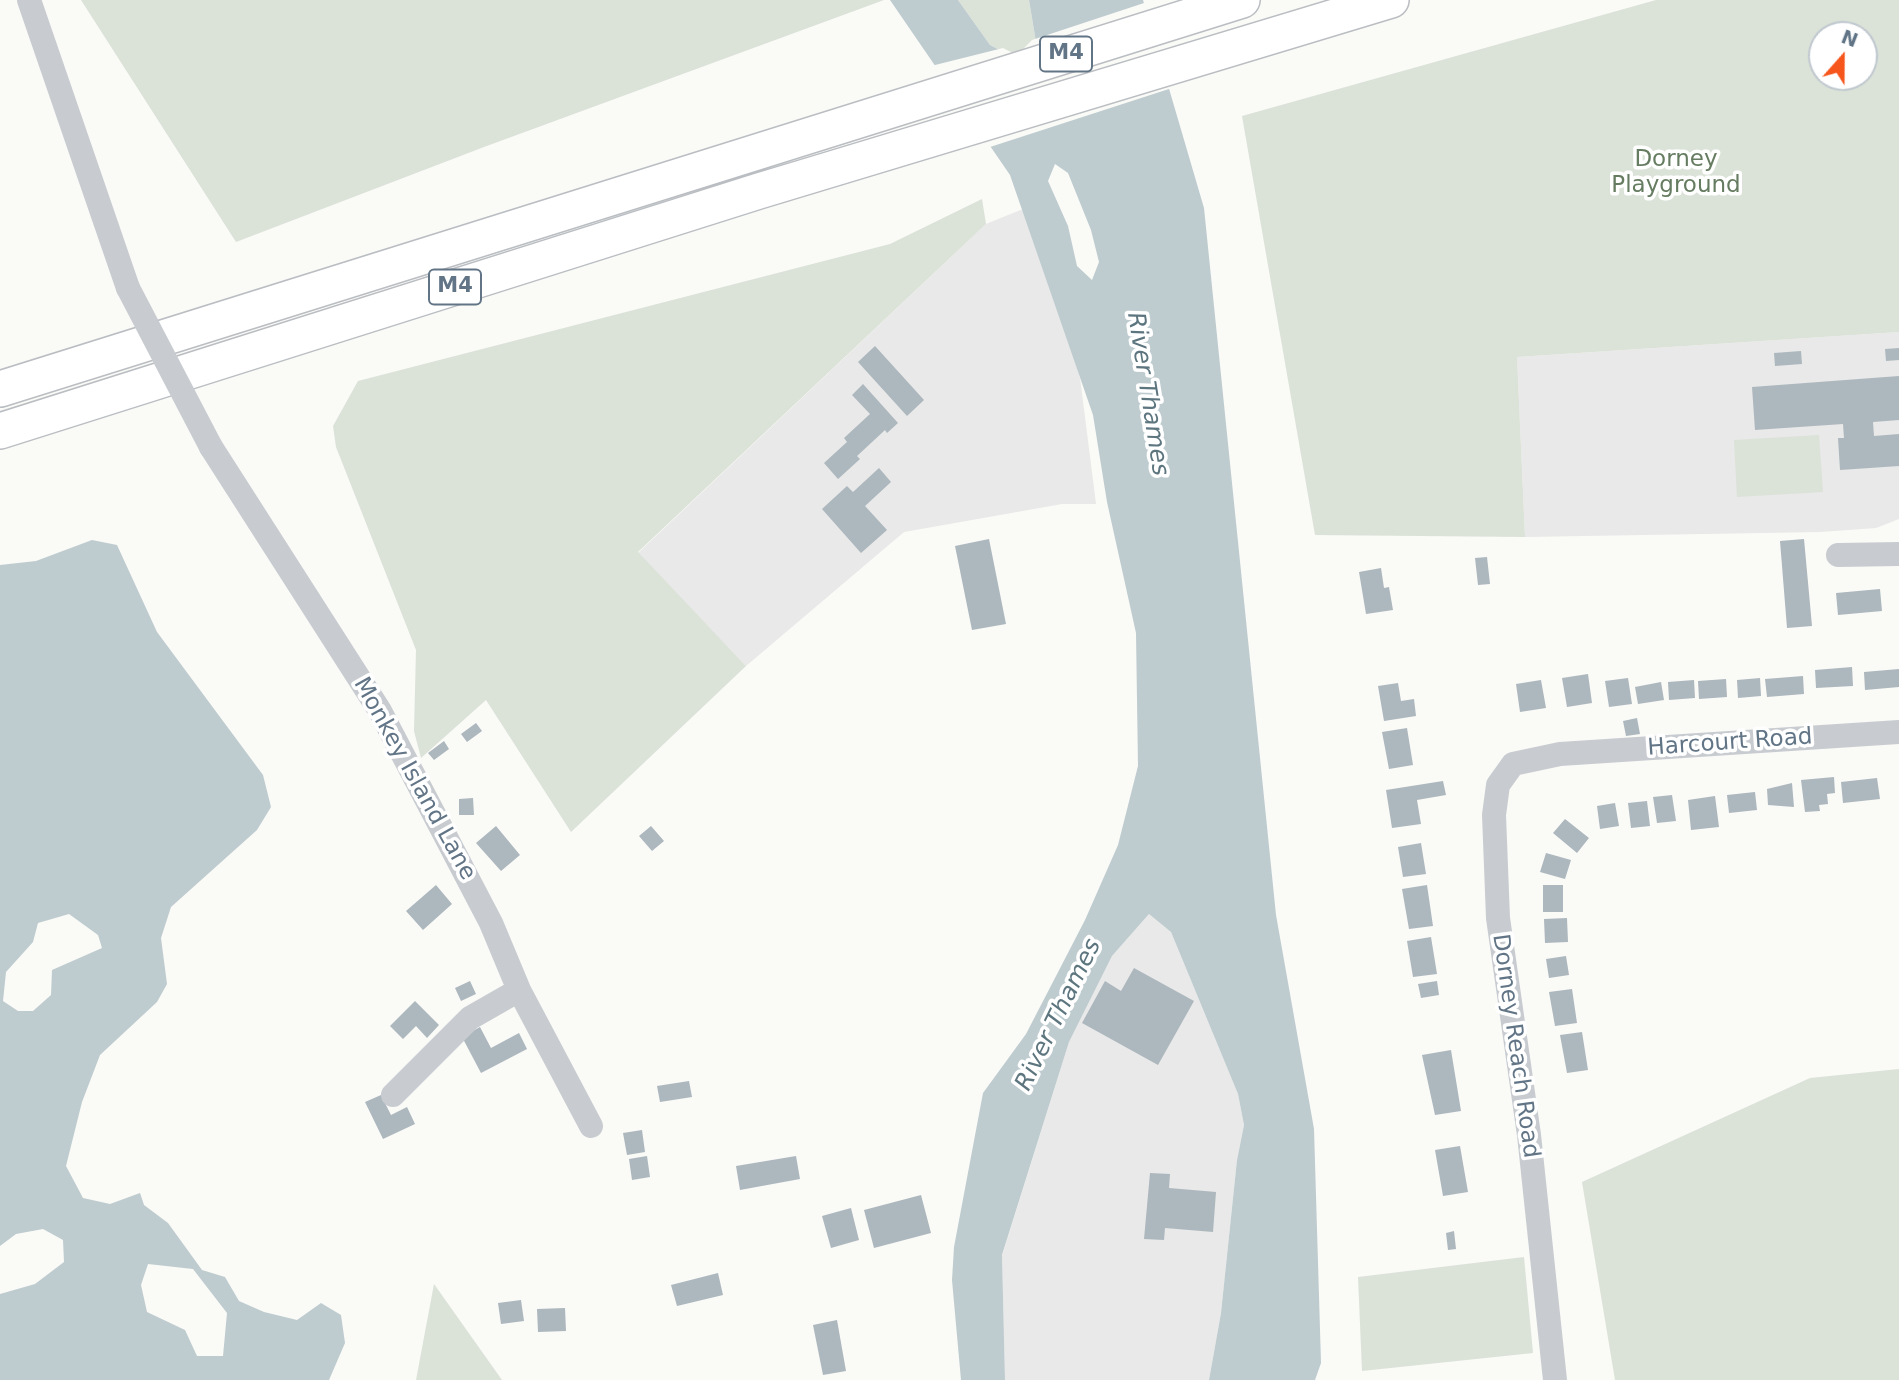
<!DOCTYPE html>
<style>
body{margin:0}
#map{position:relative;width:1899px;height:1380px;overflow:hidden;background:#fafaf7;font-family:"DejaVu Sans",sans-serif}
canvas{display:block}
.north{position:absolute;left:1808px;top:21px;width:70px;height:70px;box-sizing:border-box;background:#fff;border:2px solid #c0c8cf;border-radius:50%;rotate:21deg;font-size:19px;font-weight:700;line-height:28px;text-align:center;color:#627586}
.north::after{content:'';display:block;margin:auto;width:24px;height:32px;background:#f6551c;clip-path:polygon(50% 0,100% 100%,50% 72%,0 100%)}
</style>
<div id="map">
<canvas width="1899" height="1380"></canvas>
<div class="north">N</div>
</div>
<script>
const c = document.querySelector('canvas').getContext('2d');
c.lineJoin = 'round';
function fillPath(path, color) { c.fillStyle = color; c.fill(path, 'evenodd'); }
const shape = rows => new Path2D(rows.map(r => 'M' + r).join(''));
function stroke(path, color, width, dash) { c.strokeStyle = color; c.lineWidth = width; c.lineCap = dash ? 'butt' : 'round'; c.setLineDash(dash || []); c.stroke(path); }
function drawText(font, color, halo, rows, align = 'center') {
  c.font = font + ' "DejaVu Sans",sans-serif'; c.lineWidth = 7; c.setLineDash([]); c.textBaseline = 'middle'; c.strokeStyle = halo; c.fillStyle = color; for (const [text, x, y, turn = 0] of rows) {
    c.save(); c.translate(x, y); c.rotate((+turn || 0) * Math.PI / 180); c.textAlign = isNaN(turn) ? turn : align; if (halo) c.strokeText(text, 0, 0); c.fillText(text, 0, 0); c.restore();
  }
}
fillPath(shape([
 [1028,207,1080,378,1096,504,1062,504,904,532,746,666,638,553,986,224],
 [1899,332,1899,519,1876,528,1820,532,1525,537,1517,357],
 [1149,914,1171,932,1238,1094,1244,1125,1237,1160,1221,1313,1209,1380,1005,1380,1002,1256,1069,1042,1112,956]
]), '#e8e9e8');
fillPath(shape([
 [81,0,884,0,484,147,236,242],
 [958,0,1029,0,1036,42,1017,59,990,45],
 [1656,0,1899,0,1899,332,1517,357,1525,537,1315,535,1242,116],
 [1822,35,1864,35,1864,77,1822,77],
 [982,199,986,224,638,552,746,666,571,832,486,700,421,758,414,731,416,650,336,447,333,426,358,381,890,244],
 [1819,435,1823,492,1737,497,1734,440],
 [1899,1069,1899,1380,1615,1380,1582,1182,1810,1078],
 [1524,1257,1533,1353,1362,1371,1358,1277],
 [434,1284,502,1380,416,1380]
]), '#dbe2d8');
fillPath(shape([
 [890,0,958,0,990,45,1017,59,1036,42,1029,0,1143,0,1204,208,1276,915,1314,1129,1321,1363,1315,1380,1209,1380,1221,1313,1237,1160,1244,1125,1238,1094,1171,932,1149,914,1112,956,1069,1042,1002,1255,1005,1380,961,1380,952,1280,954,1247,983,1093,1026,1034,1085,920,1118,845,1138,766,1136,633,1107,502,1093,415,1010,175],
 [1055,164,1068,173,1091,230,1099,262,1092,280,1077,266,1068,226,1048,181],
 [92,540,117,545,157,632,263,775,271,807,257,830,171,907,161,938,167,984,157,1002,100,1055,82,1102,66,1166,83,1198,110,1204,140,1193,144,1205,168,1223,202,1270,225,1277,239,1301,264,1312,297,1320,321,1303,341,1315,345,1343,329,1380,0,1380,0,1294,35,1284,64,1262,63,1240,43,1229,16,1234,0,1246,0,565,36,561],
 [69,914,98,935,102,948,52,970,51,995,33,1011,18,1011,3,1001,6,972,33,942,38,923],
 [148,1264,193,1269,227,1313,223,1356,197,1356,185,1330,147,1312,141,1285]
]), '#becbcf');
fillPath(shape([
 [1147,2,1172,88,987,148,931,66,1003,48,1017,55,1032,40]
]), '#fafaf7');
fillPath(shape([
 [875,346,924,400,907,416,858,362],
 [1899,348,1899,360,1886,361,1885,349],
 [1801,351,1802,364,1775,366,1774,353],
 [1899,376,1899,420,1873,422,1874,436,1899,434,1899,466,1840,470,1838,438,1844,438,1843,424,1755,430,1752,387],
 [863,384,898,423,887,433,885,430,857,456,860,459,838,479,824,463,847,442,844,438,870,414,852,395],
 [879,468,891,482,865,506,887,530,861,553,822,509,847,486,853,492],
 [989,539,1006,624,972,630,955,546],
 [1804,539,1812,626,1787,628,1780,541],
 [1487,557,1490,584,1478,585,1475,558],
 [1381,568,1384,588,1389,587,1393,610,1366,614,1359,572],
 [1880,589,1882,611,1838,615,1836,593],
 [1852,667,1853,686,1816,688,1815,670],
 [1899,669,1899,687,1865,690,1864,672],
 [1588,674,1592,703,1567,707,1562,678],
 [1803,676,1804,694,1767,697,1765,679],
 [1628,678,1632,704,1609,707,1605,681],
 [1760,678,1761,696,1738,698,1737,680],
 [1726,679,1727,697,1699,699,1698,681],
 [1541,680,1546,708,1520,712,1516,684],
 [1694,680,1695,698,1669,700,1668,682],
 [1661,682,1664,700,1638,704,1635,687],
 [1398,683,1401,701,1414,699,1416,716,1384,721,1378,686],
 [1637,718,1640,734,1626,736,1623,721],
 [476,723,482,731,467,742,461,734],
 [1407,728,1413,765,1389,769,1382,732],
 [444,741,449,749,434,760,428,753],
 [1834,777,1835,793,1827,794,1828,804,1819,805,1820,811,1805,812,1801,780],
 [1877,778,1880,799,1843,803,1841,782],
 [1443,781,1446,795,1417,800,1421,824,1392,828,1386,790],
 [1792,783,1794,807,1768,805,1767,789],
 [1755,792,1757,810,1729,813,1727,795],
 [1672,795,1676,821,1657,823,1653,797],
 [1715,796,1719,827,1691,830,1688,800],
 [473,798,474,815,459,815,459,799],
 [1647,801,1650,826,1631,828,1628,803],
 [1615,803,1619,826,1600,829,1597,806],
 [1565,819,1589,838,1577,853,1553,833],
 [496,826,520,855,501,871,476,843],
 [651,826,664,841,652,851,639,836],
 [1421,843,1426,874,1403,877,1398,847],
 [1546,853,1571,860,1565,879,1540,872],
 [436,885,452,904,423,930,406,911],
 [1427,885,1433,926,1409,929,1402,889],
 [1543,885,1563,885,1563,912,1543,912],
 [1567,918,1568,942,1545,943,1544,919],
 [1431,937,1437,974,1413,977,1407,941],
 [1566,956,1569,975,1549,978,1546,959],
 [1134,968,1194,1001,1158,1065,1082,1023,1105,981,1121,991],
 [470,981,476,994,461,1001,455,988],
 [1437,981,1439,995,1421,998,1418,984],
 [1572,989,1577,1023,1555,1026,1549,992],
 [415,1001,439,1025,427,1038,416,1026,403,1039,390,1026],
 [480,1027,491,1048,519,1033,527,1049,481,1073,462,1037],
 [1582,1032,1588,1070,1567,1073,1560,1035],
 [1451,1050,1461,1111,1435,1115,1422,1055],
 [689,1081,692,1097,660,1102,657,1086],
 [381,1095,391,1115,407,1107,415,1124,383,1139,365,1102],
 [642,1130,645,1152,627,1155,623,1133],
 [1460,1146,1468,1192,1443,1196,1435,1150],
 [647,1156,650,1177,632,1180,629,1159],
 [796,1156,800,1179,740,1190,736,1166],
 [1150,1173,1170,1174,1169,1188,1216,1192,1213,1232,1165,1228,1164,1240,1144,1239],
 [921,1195,931,1233,874,1248,864,1210],
 [851,1208,859,1240,831,1248,822,1216],
 [1454,1231,1456,1249,1448,1250,1446,1233],
 [718,1273,723,1295,677,1306,671,1285],
 [521,1300,524,1321,501,1324,498,1303],
 [565,1308,566,1331,538,1332,537,1309],
 [837,1320,846,1371,823,1375,813,1325]
]), '#adb7be');
const highway = shape([
 [0,389,1242,0],
 [0,431,759,191,1391,0]
]);
stroke(highway, '#babec2', 38);
stroke(shape([
 [29,0,128,288],
 [211,447,380,711,491,923,519,990,591,1126],
 [1838,555,1899,554],
 [393,1095,470,1018,519,990],
 [1555,1380,1529,1135,1498,918,1494,815,1498,785,1513,764,1560,754,1899,732]
]), '#c8ccd0', 24);
stroke(highway, '#fff', 35);
stroke(shape([
 [128,288,211,447]
]), '#c8ccd0', 24);
for (const [x, y, w] of [
 [1066,54,52],
 [455,287,52]
]) { const box = new Path2D(); box.roundRect(x - w / 2, y - 17.5, w, 35, 5); c.fillStyle = '#fff'; c.fill(box); stroke(box, '#627586', 2); }
drawText('bold 21px', '#627586', null, [
 ["M4",1066,54],
 ["M4",455,287]
]);
drawText('23px', '#667c61', '#fff', [
 ["Dorney",1676,160],
 ["Playground",1676,186]
]);
drawText('23px', '#627586', '#fff', [
 ["Harcourt Road",1730,743,-4],
 ["Monkey Island Lane",414,779,61],
 ["Dorney Reach Road",1515,1046,82]
]);
drawText('italic 24px', '#5d757e', '#fff', [
 ["River Thames",1147,394,81],
 ["River Thames",1059,1015,-64]
]);
</script>
